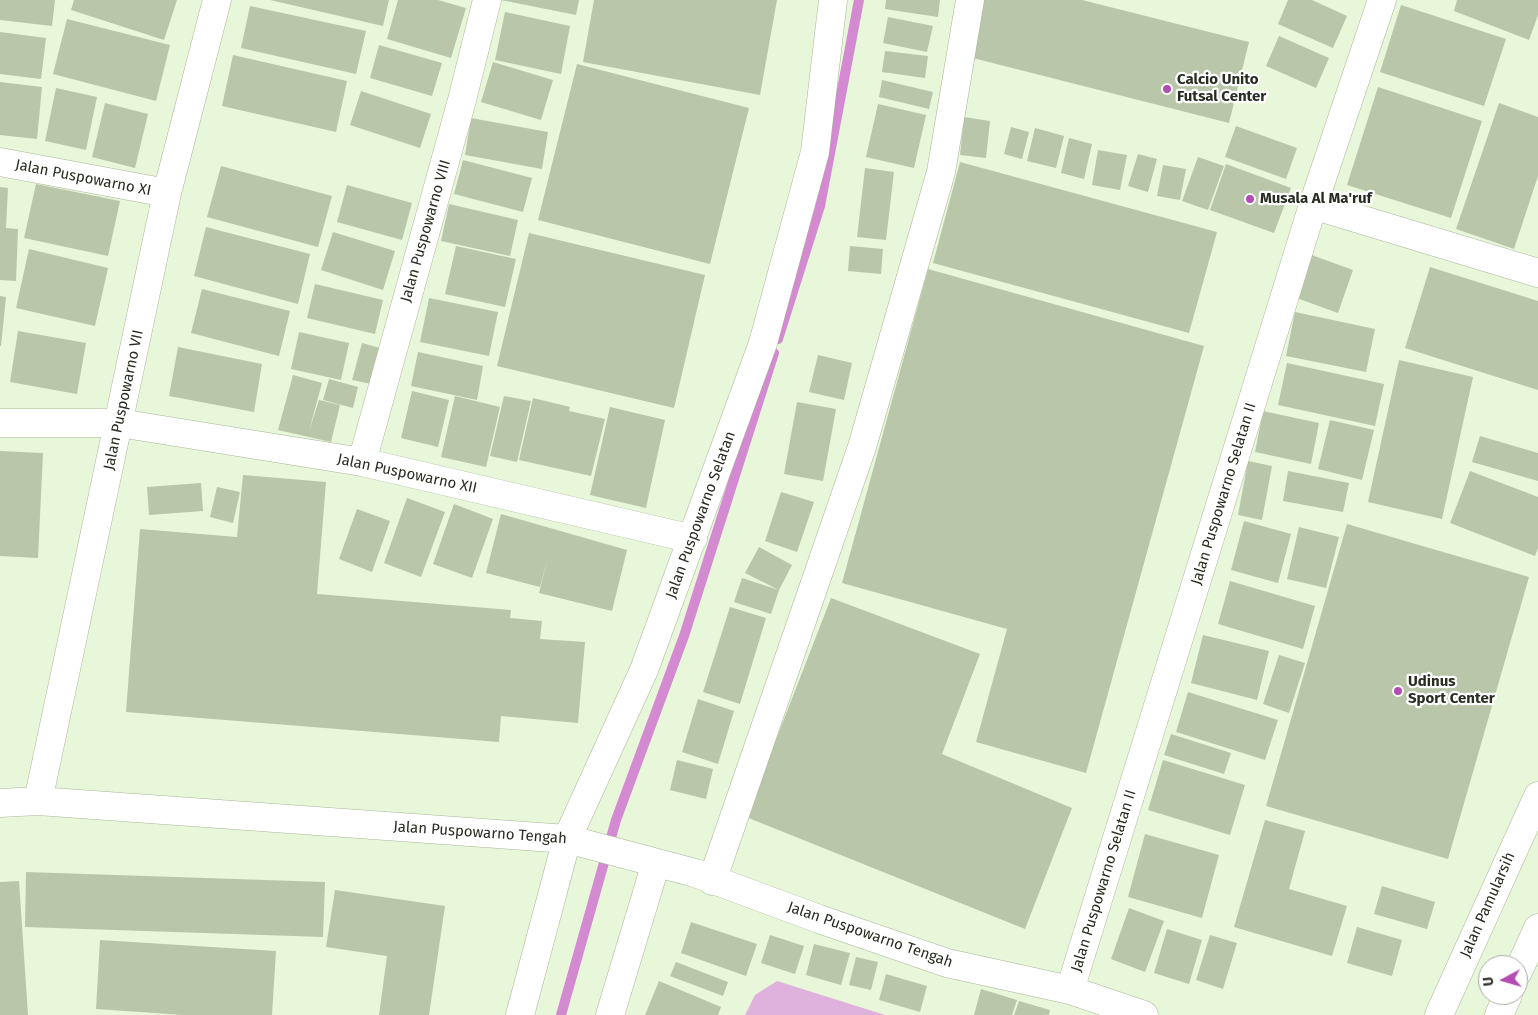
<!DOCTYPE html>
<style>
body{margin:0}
#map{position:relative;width:1538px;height:1015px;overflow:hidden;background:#e8f6d9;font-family:"Fira Sans",sans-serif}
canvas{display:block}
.north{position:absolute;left:1478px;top:955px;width:50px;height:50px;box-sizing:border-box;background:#fff;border:1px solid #a9aba7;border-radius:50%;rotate:264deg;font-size:14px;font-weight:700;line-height:20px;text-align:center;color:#282d22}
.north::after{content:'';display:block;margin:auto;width:18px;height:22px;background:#b24db2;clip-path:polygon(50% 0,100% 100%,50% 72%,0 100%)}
</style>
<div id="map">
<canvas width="1538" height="1015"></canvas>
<div class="north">U</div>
</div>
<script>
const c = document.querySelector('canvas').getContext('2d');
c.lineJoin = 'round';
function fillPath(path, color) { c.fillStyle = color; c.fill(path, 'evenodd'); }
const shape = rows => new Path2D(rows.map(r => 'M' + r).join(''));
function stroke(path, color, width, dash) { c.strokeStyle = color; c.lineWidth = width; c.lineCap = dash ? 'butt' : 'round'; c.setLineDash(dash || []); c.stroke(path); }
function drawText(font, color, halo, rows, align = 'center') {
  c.font = font + ' "Fira Sans",sans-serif'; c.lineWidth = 4.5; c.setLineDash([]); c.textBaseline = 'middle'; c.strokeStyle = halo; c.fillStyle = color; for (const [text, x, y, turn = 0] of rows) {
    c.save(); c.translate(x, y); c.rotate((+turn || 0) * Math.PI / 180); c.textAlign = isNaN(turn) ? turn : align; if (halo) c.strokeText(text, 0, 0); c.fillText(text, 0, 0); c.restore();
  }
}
fillPath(shape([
 [777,981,885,1015,745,1015,755,995]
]), '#dfb1dd');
stroke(shape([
 [778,339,820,206,859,0],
 [561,1015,616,820,684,636,774,353]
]), '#d38ad1', 10);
fillPath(shape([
 [0,0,55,0,52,26,0,20],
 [74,0,177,0,164,40,71,10],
 [270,0,389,0,383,26],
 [398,0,438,0,466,8,451,58,387,39],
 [501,0,579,0,576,15],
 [594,0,777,0,760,95,583,62],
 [886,0,940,0,938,17,885,9],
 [979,0,1082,0,1249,42,1229,123,965,56],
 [1288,0,1312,0,1347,16,1333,48,1278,24],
 [1457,0,1538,0,1538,15,1529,40,1454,11],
 [1401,5,1506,39,1484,106,1380,72],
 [250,6,366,31,356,74,241,48],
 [505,12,570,26,561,74,495,60],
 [888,17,933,26,927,52,883,43],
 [67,19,170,45,156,101,53,74],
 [0,32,46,38,41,79,0,74],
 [1279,36,1329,58,1316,88,1266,66],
 [379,45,442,63,432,96,370,78],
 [885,51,928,56,925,78,882,72],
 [233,55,347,81,336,132,222,106],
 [493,62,553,80,541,120,481,102],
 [577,64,749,108,710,264,538,220],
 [882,80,933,92,929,109,879,97],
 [0,82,42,87,37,139,0,135],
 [1378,87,1482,121,1451,218,1347,185],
 [56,88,97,97,86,150,45,141],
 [361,91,431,114,420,148,350,125],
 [105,103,148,114,135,168,92,157],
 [1499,103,1538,117,1538,176,1514,249,1456,229],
 [878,104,926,115,914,168,866,157],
 [964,117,990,121,986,158,960,155],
 [471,118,548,132,542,169,465,155],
 [1236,126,1297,148,1286,179,1225,157],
 [1011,127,1029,132,1022,159,1004,154],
 [1035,128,1064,136,1056,168,1027,161],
 [1069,138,1092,144,1084,179,1061,173],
 [1098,150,1127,155,1120,190,1092,185],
 [1138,154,1157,159,1148,192,1128,186],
 [1198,157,1224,166,1208,210,1182,201],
 [463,160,532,178,523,212,454,194],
 [960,162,1217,232,1189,333,933,263],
 [1226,164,1291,188,1274,233,1210,210],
 [1163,165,1186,169,1180,200,1157,196],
 [221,166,332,196,318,247,207,217],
 [865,168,894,172,886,240,857,237],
 [36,184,120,201,108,256,24,238],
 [347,185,412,203,402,240,337,222],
 [0,187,8,188,6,228,18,229,16,281,0,280],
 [449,204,518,220,510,256,441,241],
 [206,227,310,254,298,304,194,276],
 [333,232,395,251,383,290,321,270],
 [529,233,705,275,674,408,497,366],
 [456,246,516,259,505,307,445,294],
 [850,246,883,249,881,274,848,271],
 [29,249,108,268,95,326,16,308],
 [1306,253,1353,270,1338,313,1291,296],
 [1430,267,1538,301,1538,390,1405,348],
 [928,269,1204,346,1086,773,976,742,1007,629,842,583],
 [315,284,383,300,375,334,307,318],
 [202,289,290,311,279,356,191,333],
 [0,296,6,297,1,346,0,346],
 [429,298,498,312,489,356,420,342],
 [1295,312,1375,329,1366,372,1286,356],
 [18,331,86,343,77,394,10,382],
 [299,332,349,343,341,380,291,369],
 [362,343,380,348,371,384,352,380],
 [178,347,262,364,254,412,169,396],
 [418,352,483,366,477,400,411,386],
 [818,355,852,363,844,400,809,392],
 [1399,360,1473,377,1442,519,1368,502],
 [1287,363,1384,384,1375,426,1278,405],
 [293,375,322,383,309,431,319,400,340,405,331,442,278,430],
 [329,379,358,387,353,408,323,400],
 [412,391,449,400,438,447,401,438],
 [455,396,500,407,486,467,441,457],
 [504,396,531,401,517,462,490,456],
 [533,398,570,407,569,411,605,419,591,476,519,460],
 [797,402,836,409,823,481,784,474],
 [610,407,665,420,646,508,590,495],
 [1263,411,1319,423,1311,464,1255,452],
 [1330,420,1374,430,1362,480,1318,469],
 [1480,436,1538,453,1538,481,1472,462],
 [0,451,43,453,38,558,0,556],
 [1248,461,1272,466,1262,520,1238,515],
 [1288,471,1349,483,1343,512,1283,501],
 [1470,471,1538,497,1538,548,1535,556,1450,523],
 [243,475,326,482,317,594,511,610,510,618,542,621,540,639,585,642,578,723,501,716,499,742,126,712,140,529,237,537],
 [201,483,203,511,149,515,147,487],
 [217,487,240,492,233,523,210,517],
 [781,492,814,502,797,552,765,541],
 [407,498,445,512,421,577,384,563],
 [454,504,493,519,472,578,433,564],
 [357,509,390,521,372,572,339,559],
 [501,514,627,550,612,611,539,593,548,557,540,587,486,573],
 [1244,521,1291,534,1278,583,1231,570],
 [1347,524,1529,577,1448,859,1266,806],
 [1299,527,1339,537,1326,588,1287,579],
 [759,547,792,565,779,590,745,573],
 [742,578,779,590,771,614,734,602],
 [1230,581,1315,606,1303,649,1218,624],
 [831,598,980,654,942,754,1072,808,1025,929,746,817],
 [730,607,766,618,740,704,703,692],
 [1203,635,1269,651,1257,700,1191,683],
 [1279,655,1305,663,1289,713,1263,704],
 [1188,692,1278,720,1265,760,1176,732],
 [698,699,734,711,718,764,682,752],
 [1171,734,1231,753,1224,774,1164,755],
 [677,760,713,769,706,799,670,790],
 [1163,760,1245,785,1230,835,1148,810],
 [1265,820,1305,831,1289,889,1347,906,1332,956,1234,927],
 [1145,834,1219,855,1202,918,1128,897],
 [26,872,325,882,323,937,25,927],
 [19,881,28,1015,0,1015,0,882],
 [1382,886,1435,902,1427,929,1374,914],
 [335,890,445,906,429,1015,379,1015,387,956,326,947],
 [1129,908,1164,921,1145,972,1111,959],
 [691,922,757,944,746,976,681,953],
 [1357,927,1402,940,1392,976,1347,963],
 [1167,929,1202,940,1189,984,1154,973],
 [770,935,804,946,795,974,761,963],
 [1210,935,1237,943,1223,989,1196,980],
 [100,940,276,951,272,1015,183,1015,96,1009],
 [814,944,850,953,841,985,806,975],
 [856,957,878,962,871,990,849,985],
 [676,962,728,982,723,996,670,976],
 [886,974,927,986,920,1012,879,1000],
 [659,981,721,1007,718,1015,645,1015],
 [981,989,1017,1000,1012,1015,974,1015],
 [1019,1001,1050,1010,1049,1015,1014,1015]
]), '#b9c6aa');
const minor = shape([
 [0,162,167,193],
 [1313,205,1538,273],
 [0,423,119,423,362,462,693,539],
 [362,462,462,100,487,0],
 [38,801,167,193,217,0],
 [0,803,38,801,567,839,695,873,819,919,947,963,1070,990,1144,1015],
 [712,881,862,447,941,172,970,0],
 [1070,990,1313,205,1382,0],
 [520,1015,567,839,644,670,763,343,815,152,833,0],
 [610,1015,656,863]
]);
const trunk = shape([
 [1518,972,1538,928],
 [1439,1015,1538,796],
 [1499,1015,1508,995]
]);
stroke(minor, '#a9b69a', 29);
stroke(trunk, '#a9b69a', 29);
stroke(minor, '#fff', 28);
stroke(trunk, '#fff', 28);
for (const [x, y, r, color] of [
 [1167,89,5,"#b24db2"],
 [1250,199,5,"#b24db2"],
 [1398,691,5,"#b24db2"]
]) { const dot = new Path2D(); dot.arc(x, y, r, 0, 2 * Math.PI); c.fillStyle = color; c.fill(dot); stroke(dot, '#fff', 2); }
drawText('bold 15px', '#282d22', '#fff', [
 ["Calcio Unito",1177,80],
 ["Futsal Center",1177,97],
 ["Musala Al Ma'ruf",1260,199],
 ["Udinus",1408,682],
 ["Sport Center",1408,699]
], 'left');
drawText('15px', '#282d22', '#fff', [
 ["Jalan Puspowarno XI",83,178,11],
 ["Jalan Puspowarno VIII",426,231,-74],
 ["Jalan Puspowarno VII",124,400,-78],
 ["Jalan Puspowarno XII",407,474,12],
 ["Jalan Puspowarno Selatan II",1224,494,-73],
 ["Jalan Puspowarno Selatan",701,515,-70],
 ["Jalan Puspowarno Tengah",480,833,4],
 ["Jalan Puspowarno Selatan II",1104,881,-73],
 ["Jalan Pamularsih",1488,905,-66],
 ["Jalan Puspowarno Tengah",870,935,19]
]);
</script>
